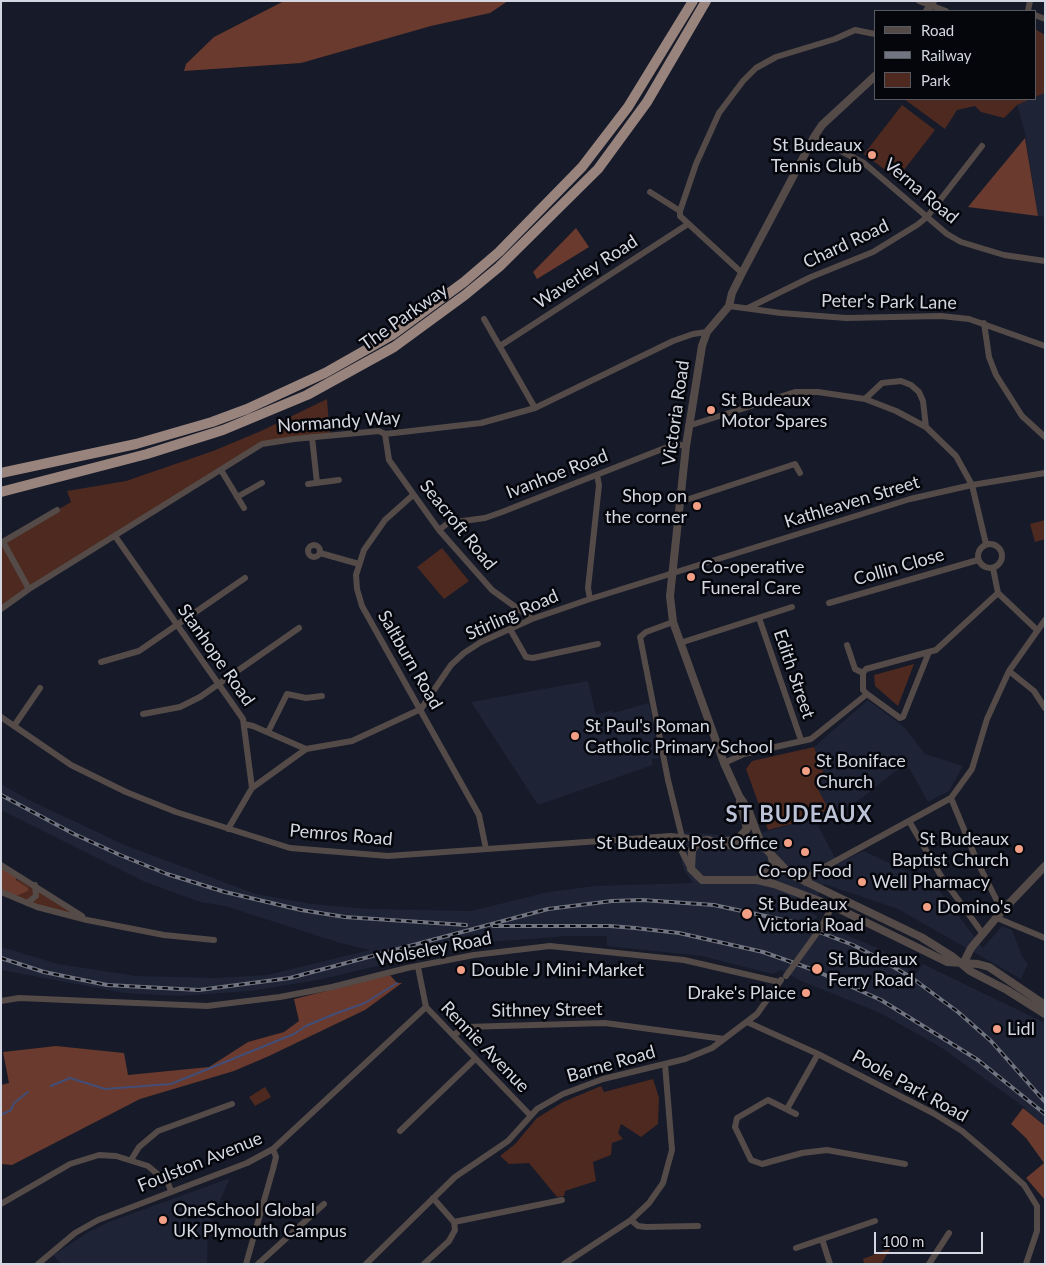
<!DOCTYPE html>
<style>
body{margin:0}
#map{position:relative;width:1046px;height:1265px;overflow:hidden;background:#161a29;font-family:Lato,sans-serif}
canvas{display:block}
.frame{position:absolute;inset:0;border:2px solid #d4d7e1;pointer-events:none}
.legend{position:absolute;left:874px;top:10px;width:162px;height:90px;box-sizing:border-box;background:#05060b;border:1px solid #585a61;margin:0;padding:6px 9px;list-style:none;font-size:15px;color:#d4d7e1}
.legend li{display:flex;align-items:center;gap:10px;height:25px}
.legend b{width:25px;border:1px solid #585a61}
.scale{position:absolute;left:874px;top:1232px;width:109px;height:22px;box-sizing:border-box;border:2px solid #d4d7e1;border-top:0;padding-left:6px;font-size:15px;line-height:18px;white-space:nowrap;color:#d4d7e1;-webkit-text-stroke:4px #05060b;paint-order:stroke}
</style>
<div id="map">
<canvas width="1046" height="1265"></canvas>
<div class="frame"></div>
<ul class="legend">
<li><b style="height:6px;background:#544b48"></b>Road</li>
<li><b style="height:6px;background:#717481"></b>Railway</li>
<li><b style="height:14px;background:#4d291f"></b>Park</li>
</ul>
<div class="scale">100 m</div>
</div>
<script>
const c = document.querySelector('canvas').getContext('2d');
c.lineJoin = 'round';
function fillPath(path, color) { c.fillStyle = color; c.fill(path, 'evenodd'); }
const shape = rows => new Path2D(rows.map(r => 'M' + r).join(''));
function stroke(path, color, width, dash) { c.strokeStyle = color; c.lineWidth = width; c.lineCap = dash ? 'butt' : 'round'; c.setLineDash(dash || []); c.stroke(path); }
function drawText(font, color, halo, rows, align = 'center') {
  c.font = font + ' Lato,sans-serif'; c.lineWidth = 5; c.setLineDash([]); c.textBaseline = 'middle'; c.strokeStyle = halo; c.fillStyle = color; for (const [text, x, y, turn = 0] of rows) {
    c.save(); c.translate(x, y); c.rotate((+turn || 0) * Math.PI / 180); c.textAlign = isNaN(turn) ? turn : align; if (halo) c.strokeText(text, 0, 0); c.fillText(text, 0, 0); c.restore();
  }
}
fillPath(shape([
 [1045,93,1045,217,1038,216,1025,133,1017,105],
 [588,681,596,715,612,710,613,713,648,703,650,707,659,758,652,759,653,765,538,805,471,702],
 [868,700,904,727,925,754,963,766,949,791,928,802,906,763,863,797,818,826,838,863,864,851,935,885,983,948,1002,926,1012,930,1022,956,1028,964,1021,979,898,909,824,884,809,912,817,916,816,922,882,950,916,974,923,964,1045,1023,1045,1126,1020,1104,939,1046,880,1013,799,980,781,970,772,974,702,956,607,946,607,936,568,936,475,943,473,934,427,949,424,955,318,980,251,991,179,996,124,993,1,970,1,947,58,964,136,976,216,978,267,975,370,950,340,943,225,906,200,902,145,882,1,810,1,784,31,801,127,846,256,894,312,904,370,909,471,911,548,892,595,886,693,883,684,870,679,852,685,832,746,837,817,817,826,804,814,782,824,774,814,747],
 [230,1178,208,1228,207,1264,61,1264,53,1255,90,1231,109,1222]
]), '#1e2336');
fillPath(shape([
 [1035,29,1045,35,1045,93,1035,97],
 [904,99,1031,99,1017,105,1004,118,981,112,975,106,957,110,945,129],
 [902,105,935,130,897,179,864,154],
 [327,399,330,436,262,444,29,589,1,612,1,543,71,502,67,491,126,481,213,451,261,431],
 [1045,520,1045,539,1035,542,1030,524],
 [442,548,469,581,444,599,417,567],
 [914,664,898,706,875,686,874,675],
 [814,747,824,774,814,782,826,804,827,809,817,817,768,830,746,769,752,761],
 [18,875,87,920,14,897],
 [653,1079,659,1098,658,1124,641,1137,621,1124,618,1133,623,1139,612,1143,611,1155,593,1162,596,1181,565,1191,564,1196,557,1197,529,1163,509,1164,500,1156,515,1144,537,1118,563,1102,601,1086,604,1092],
 [265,1087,271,1097,255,1106,249,1097],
 [891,1248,881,1264,864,1264,863,1259]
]), '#4d291f');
fillPath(shape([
 [284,1,508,1,490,13,431,26,301,63,184,71,186,64,214,37],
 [1025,138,1038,216,968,207],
 [576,228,589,247,537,279,533,272],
 [1,865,18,875,16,880,28,888,28,891,14,897,1,892],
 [390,975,397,983,402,983,365,1010,269,1056,234,1071,140,1099,12,1165,1,1164,1,1085,9,1083,3,1052,56,1046,124,1053,128,1075,209,1067,248,1042,284,1032,299,1021,294,999],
 [1023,1108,1045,1126,1045,1200,1026,1178,1044,1163,1026,1138,1011,1124]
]), '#693a2d');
stroke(shape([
 [51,1086,70,1078,105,1089,171,1084,294,1034,306,1026,332,1015,365,1003,397,983],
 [1,1115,11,1110,14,1103,28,1092]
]), '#424e77', 2);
stroke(shape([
 [919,1,946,11],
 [1028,11,1030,1],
 [1035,15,1045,19],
 [814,137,864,163,947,234,961,242,1004,255,1045,261],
 [650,192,680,211,680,216,742,273],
 [680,211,696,164,719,113,743,81,756,68,776,57,835,39,855,30,875,34],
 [729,306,781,313,846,318,941,316,969,319,1045,346],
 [748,308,811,277,873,252,917,225,927,217,982,146],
 [484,319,535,408],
 [984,323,989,357,996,375,1022,416,1045,437],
 [500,346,688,224],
 [865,399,882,383,901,381,911,385,919,392,923,401,926,427],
 [688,426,795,392,818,392,865,399,896,411,926,427,956,456,972,485,986,544],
 [385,434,389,460,439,530,492,590,532,619],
 [312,437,317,483],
 [221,470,244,508],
 [308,484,339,480],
 [413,495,385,520,364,550,356,575,357,589,362,606,479,815,486,849],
 [237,497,262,483],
 [680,502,795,464,800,473],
 [439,530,448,523,485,518,502,512,675,444,686,446],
 [115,536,243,719,252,788],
 [3,542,29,589],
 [1,543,57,510],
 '978 556a12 12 0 1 1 24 0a12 12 0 1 1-24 0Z',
 '308 551a6 6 0 1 1 12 0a6 6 0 1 1-12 0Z',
 [320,553,359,564],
 [993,568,998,593,1037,630],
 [590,599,588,588,599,485,597,475],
 [829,603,978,560],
 [1,609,29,589,262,444,294,439,379,431,385,434,481,423,535,408,673,341,693,334,707,332],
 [759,618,801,740],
 [673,622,646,632,640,637,668,780,682,837],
 [510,629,526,657,533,658,598,644],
 [680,643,792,607],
 [847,645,855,669,863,673],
 [101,662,139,651,245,578],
 [1009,671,1034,691,1045,708],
 [863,673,866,669,936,650,998,593],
 [863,673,863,690,867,694,900,718,903,717,929,652],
 [143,714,180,707,200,697,299,628],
 [1,717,71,765,126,792,176,812,290,848,388,856,671,836,707,840],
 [244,724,253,726,306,749],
 [14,726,40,688],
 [268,732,287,694,306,698,322,696],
 [724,763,744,754,811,739,867,694],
 [951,798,977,861,1002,911],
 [909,821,941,876,983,934],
 [228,829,252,788,306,749,352,741,421,709,451,665,464,653,481,642,532,619,590,599,910,499,972,485,1045,473],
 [661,840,679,846,691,869],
 [1,865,82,916],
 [806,883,812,874,951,798,972,769,987,719,1009,671,1045,620],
 [1,892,37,907,87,920,164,935,214,940],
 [27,903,36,896,35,885],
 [997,918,1045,938],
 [822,926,837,897],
 [418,967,426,1007,530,1115],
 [1,1001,19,998,207,1006,280,997,332,987,407,968,474,955,550,946,684,960,779,982],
 [747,1022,818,1054,933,1113,962,1131,995,1159,1024,1185,1037,1206,1037,1231,1026,1264],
 [454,1035,465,1027,605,1023,724,1039],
 [787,1109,818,1054],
 [796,1114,768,1100,737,1118,735,1127,751,1160,762,1164,802,1153,827,1150,905,1164],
 [400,1131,475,1059],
 [131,1160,139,1147,158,1131,232,1104],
 [1,1204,70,1164,99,1155,116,1156,148,1166,168,1183,171,1191],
 [631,1220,638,1226,646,1227,698,1226],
 [454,1222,562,1200],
 [822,1239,830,1264],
 [796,1248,875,1221],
 [38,1264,75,1233,98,1220,247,1163,273,1149,426,1007],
 [246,1264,273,1169,276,1157,273,1149],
 [258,1264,324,1204],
 [366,1264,455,1177,508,1141,537,1109,563,1094,603,1079,685,1059,712,1048,757,1014,781,980],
 [424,1264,449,1241,455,1230,454,1222,433,1198],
 [564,1264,631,1220,649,1203,663,1183,672,1150,665,1064],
 [929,1264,949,1233]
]), '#544b48', 6);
stroke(shape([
 [927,11,933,1],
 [875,76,822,125,814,137,742,273,732,293,729,306,707,332,702,346,686,446,670,596,673,622,724,763,739,796,748,809,761,844,790,874,921,937,953,957,970,971,1007,990,1045,1014],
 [723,842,738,839,747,829,740,801],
 [761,844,753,842,734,846,707,840,696,845,692,850,691,869,702,880,757,880,774,884,833,906,947,962,978,964,989,967,1045,1005],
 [757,880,771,869,773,863,771,854],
 [963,964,971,948,1002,911,1045,866]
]), '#544b48', 8);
stroke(shape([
 [1,473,136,444,212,422,247,409,325,373,392,335,464,282,499,252,582,167,628,107,693,1],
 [1,492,147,454,223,430,307,395,394,347,465,295,499,267,598,169,647,102,706,1]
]), '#98847d', 10);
const rail = shape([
 [1,795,74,834,120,855,167,874,225,892,301,910,345,917,466,925],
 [493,926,610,926,635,928,679,933,763,952,814,970,881,1000,978,1060,1045,1114],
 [1,958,44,972,107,985,199,990,290,978,548,909,612,901,642,900,714,905,793,922,853,945,882,960,912,978,958,1012,991,1041,1045,1102]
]);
stroke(rail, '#717481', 4);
stroke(rail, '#05060b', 2, [5.5]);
stroke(shape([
 [786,976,822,926]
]), '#544b48', 6);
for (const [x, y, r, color] of [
 [872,155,5,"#f39f86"],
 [711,410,5,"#f39f86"],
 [697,506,5,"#f39f86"],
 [691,577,5,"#f39f86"],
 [575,736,5,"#f39f86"],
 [806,771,5,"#f39f86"],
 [788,843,5,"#f39f86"],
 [1019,849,5,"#f39f86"],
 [805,852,5,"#f39f86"],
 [862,882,5,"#f39f86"],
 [927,907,5,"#f39f86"],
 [747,914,6,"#f39f86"],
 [817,969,6,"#f39f86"],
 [461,970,5,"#f39f86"],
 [806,993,5,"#f39f86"],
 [997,1029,5,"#f39f86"],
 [163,1220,5,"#f39f86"]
]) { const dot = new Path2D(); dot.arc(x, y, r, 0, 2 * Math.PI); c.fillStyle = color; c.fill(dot); stroke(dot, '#05060b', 2); }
drawText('18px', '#d4d7e1', '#05060b', [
 ["St Budeaux",862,145,"right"],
 ["Tennis Club",862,166,"right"],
 ["St Budeaux",721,400],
 ["Motor Spares",721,421],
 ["Shop on",687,496,"right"],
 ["the corner",687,517,"right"],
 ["Co-operative",701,567],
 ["Funeral Care",701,588],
 ["St Paul's Roman",585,726],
 ["Catholic Primary School",585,747],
 ["St Boniface",816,761],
 ["Church",816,782],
 ["St Budeaux",1009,839,"right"],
 ["Baptist Church",1009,860,"right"],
 ["St Budeaux Post Office",778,843,"right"],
 ["Co-op Food",805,871,"center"],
 ["Well Pharmacy",872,882],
 ["St Budeaux",758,904],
 ["Victoria Road",758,925],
 ["Domino's",937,907],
 ["St Budeaux",828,959],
 ["Ferry Road",828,980],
 ["Double J Mini-Market",471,970],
 ["Drake's Plaice",796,993,"right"],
 ["Lidl",1007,1029],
 ["OneSchool Global",173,1210],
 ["UK Plymouth Campus",173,1231]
], 'left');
drawText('18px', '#d4d7e1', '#05060b', [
 ["Verna Road",921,191,40],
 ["Chard Road",846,244,-25],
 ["Waverley Road",586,272,-33],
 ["Peter's Park Lane",889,302,1],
 ["The Parkway",404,317,-35],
 ["Victoria Road",676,413,-82],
 ["Normandy Way",339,422,-4],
 ["Ivanhoe Road",557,474,-21],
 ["Kathleaven Street",852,502,-17],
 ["Seacroft Road",458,525,51],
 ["Collin Close",899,567,-16],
 ["Stirling Road",512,615,-24],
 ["Stanhope Road",216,655,55],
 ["Saltburn Road",410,660,60],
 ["Edith Street",794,674,71],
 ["Pemros Road",341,835,5],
 ["Wolseley Road",434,949,-11],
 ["Sithney Street",547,1010,-1],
 ["Rennie Avenue",485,1047,46],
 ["Barne Road",611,1064,-16],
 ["Poole Park Road",910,1086,29],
 ["Foulston Avenue",200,1162,-22]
]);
c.letterSpacing = '1px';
drawText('bold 22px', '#bcc3d7', '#05060b', [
 ["ST BUDEAUX",799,815]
]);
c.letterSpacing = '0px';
</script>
